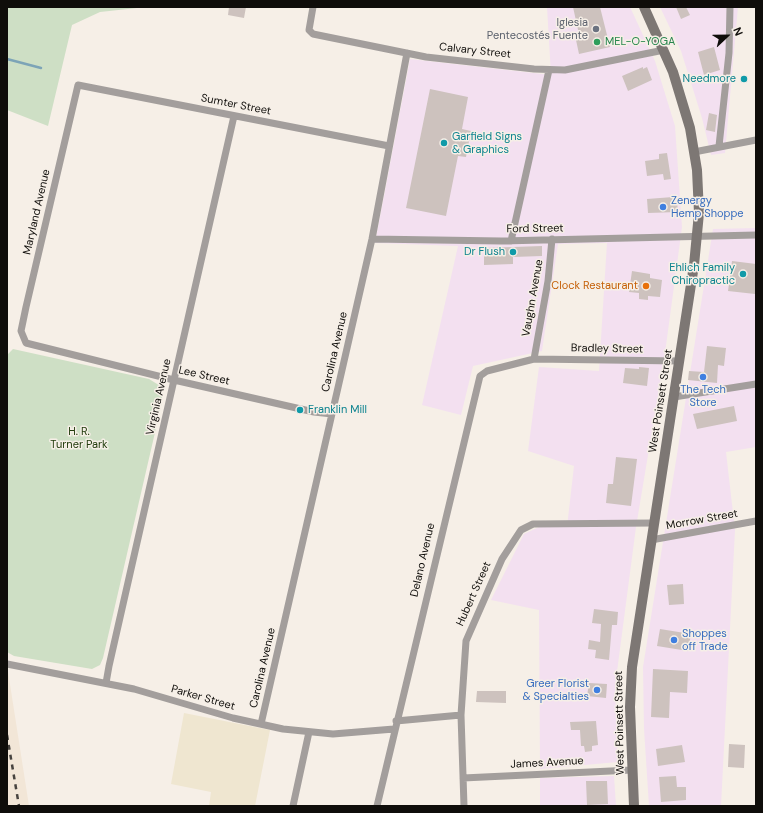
<!DOCTYPE html>
<meta charset="utf-8">
<style>
body{margin:0}
#map{position:relative;width:763px;height:813px;overflow:hidden;background:#f6efe7;font-family:"DM Sans",sans-serif}
canvas{display:block}
.frame{position:absolute;inset:0;border:8px solid #0f0d0a;pointer-events:none}
.north{position:absolute;left:707px;top:16px;width:40px;height:40px;-webkit-text-stroke:3px #f6efe7;paint-order:stroke;rotate:68deg;font-size:11px;font-weight:700;line-height:16px;text-align:center;color:#0f0d0a}
.north::after{content:'';display:block;margin:auto;width:14px;height:18px;background:#0f0d0a;clip-path:polygon(50% 0,100% 100%,50% 72%,0 100%)}
</style>
<div id="map">
<canvas width="763" height="813"></canvas>
<div class="frame"></div>
<div class="north">N</div>
</div>
<script>
const c = document.querySelector('canvas').getContext('2d');
c.lineJoin = 'round';
function fillPath(path, color) { c.fillStyle = color; c.fill(path, 'evenodd'); }
const shape = rows => new Path2D(rows.map(r => 'M' + r).join(''));
function stroke(path, color, width, dash) { c.strokeStyle = color; c.lineWidth = width; c.lineCap = dash ? 'butt' : 'round'; c.setLineDash(dash || []); c.stroke(path); }
function drawText(font, color, halo, rows, align = 'center') {
  c.font = font + ' "DM Sans",sans-serif'; c.lineWidth = 3; c.setLineDash([]); c.textBaseline = 'middle'; c.strokeStyle = halo; c.fillStyle = color; for (const [text, x, y, turn = 0] of rows) {
    c.save(); c.translate(x, y); c.rotate((+turn || 0) * Math.PI / 180); c.textAlign = isNaN(turn) ? turn : align; if (halo) c.strokeText(text, 0, 0); c.fillText(text, 0, 0); c.restore();
  }
}
fillPath(shape([
 [547,7,630,7,655,61,675,126,682,227,665,353,636,527,615,687,618,762,540,769,539,610,491,600,524,534,539,527,567,527,574,466,528,451,539,367,599,371,607,243,558,244,542,351,473,366,461,415,422,405,458,246,375,243,410,59,551,75],
 [660,7,738,7,725,153,711,155,702,118,681,51],
 [756,228,756,447,726,452,735,530,721,806,649,806,644,729,643,667,713,229],
 [614,776,616,806,540,806,540,778]
]), '#f3e0f0');
fillPath(shape([
 [184,713,270,730,255,806,209,806,211,792,171,784]
]), '#efe6d0');
fillPath(shape([
 [7,665,29,806,8,806,7,800]
]), '#f2e6d7');
fillPath(shape([
 [7,7,137,7,137,8,100,12,72,25,48,126,7,110],
 [13,349,149,379,162,387,162,402,103,658,100,665,92,669,14,656,7,652,7,355]
]), '#cedfc5');
stroke(shape([
 [7,59,41,68]
]), '#7da4b7', 2.5);
fillPath(shape([
 [229,7,246,7,244,18,228,15],
 [573,7,600,7,610,47,579,54,576,40,580,39],
 [676,7,686,7,690,15,681,19],
 [714,47,720,70,704,75,698,52],
 [643,67,643,69,647,67,652,80,628,91,622,76],
 [430,89,468,97,462,129,471,131,466,157,458,156,446,216,406,208],
 [709,113,717,115,715,132,706,130],
 [667,153,671,179,664,180,663,174,647,176,645,161,659,159,659,154],
 [673,197,673,202,677,202,678,212,648,213,647,199],
 [542,246,542,256,513,257,513,264,484,265,484,248],
 [732,261,756,264,755,294,728,291],
 [632,271,650,274,650,278,662,280,660,297,648,296,648,300,639,299,639,293,629,292],
 [707,346,726,348,724,366,718,365,717,383,688,380,689,371,704,372],
 [639,367,649,368,647,386,623,383,625,368,639,369],
 [734,406,737,421,697,429,693,414],
 [616,457,637,459,631,506,606,503,608,484,613,484],
 [683,584,684,604,669,605,667,585],
 [594,609,618,612,617,625,612,625,609,660,595,658,596,650,588,649,589,640,600,642,601,624,592,623],
 [660,629,691,634,688,651,657,646],
 [653,669,688,671,687,693,670,692,669,718,651,717],
 [589,683,607,684,606,698,587,696],
 [477,691,506,691,506,703,476,702],
 [596,721,598,745,592,746,592,751,585,752,584,746,581,746,580,730,571,730,570,722],
 [729,744,745,745,744,768,728,767],
 [682,745,685,762,658,766,656,749],
 [676,776,677,787,686,787,686,800,661,802,659,777],
 [586,781,607,781,608,804,587,805]
]), '#cdc2be');
stroke(shape([
 [313,7,309,30,313,34,426,57,534,69,565,70,664,50],
 [719,146,729,53,730,7],
 [694,152,756,140],
 [372,239,501,241,756,235],
 [511,241,549,70],
 [534,359,548,281,552,239],
 [674,397,756,384],
 [332,414,314,412,174,380,26,343,21,331,26,307,78,85,389,146],
 [651,540,756,521],
 [7,664,134,689,233,718,283,729,333,734,394,729],
 [106,683,109,666,234,116],
 [396,721,461,715],
 [261,724,372,239,407,53],
 [463,778,632,770],
 [293,806,309,732],
 [377,806,480,376,487,371,534,359,680,361],
 [464,806,461,715,466,641,502,559,521,530,533,524,654,523]
]), '#a39e9c', 7);
stroke(shape([
 [634,806,630,707,632,667,694,265,699,213,697,170,690,128,673,72,644,7]
]), '#7d7774', 10);
stroke(shape([
 [7,735,19,806]
]), '#47433f', 2.5, [5, 5]);
for (const [x, y, r, color] of [
 [596,29,4,"#6b7280"],
 [597,42,4,"#2e9e5b"],
 [744,79,4,"#0f9aa8"],
 [444,143,4,"#0f9aa8"],
 [663,207,4,"#3f7fe0"],
 [513,252,4,"#0f9aa8"],
 [743,274,4,"#0f9aa8"],
 [646,286,4,"#e8710a"],
 [703,377,4,"#3f7fe0"],
 [300,410,4,"#0f9aa8"],
 [674,640,4,"#3f7fe0"],
 [597,690,4,"#3f7fe0"]
]) { const dot = new Path2D(); dot.arc(x, y, r, 0, 2 * Math.PI); c.fillStyle = color; c.fill(dot); stroke(dot, '#f6efe7', 1.5); }
drawText('11px', '#5b616d', '#f6efe7', [
 ["Iglesia",588,23],
 ["Pentecostés Fuente",588,36]
], 'right');
drawText('11px', '#27864d', '#f6efe7', [
 ["MEL-O-YOGA",605,42]
], 'left');
drawText('11px', '#0f0d0a', '#f6efe7', [
 ["Calvary Street",475,51,6],
 ["Sumter Street",236,105,11],
 ["Maryland Avenue",37,212,-77],
 ["Ford Street",535,229,-1],
 ["Vaughn Avenue",533,298,-80],
 ["Bradley Street",607,349,1],
 ["Carolina Avenue",335,352,-77],
 ["Lee Street",204,376,13],
 ["Virginia Avenue",159,397,-77],
 ["West Poinsett Street",661,401,-81],
 ["Morrow Street",702,520,-10],
 ["Delano Avenue",423,560,-77],
 ["Hubert Street",474,594,-66],
 ["Carolina Avenue",263,668,-77],
 ["Parker Street",203,698,16],
 ["West Poinsett Street",620,723,-91],
 ["James Avenue",547,763,-3]
]);
drawText('11px', '#0d838f', '#f6efe7', [
 ["Needmore",736,79],
 ["Garfield Signs",452,137,"left"],
 ["& Graphics",452,150,"left"],
 ["Dr Flush",505,252],
 ["Ehlich Family",735,268],
 ["Chiropractic",735,281],
 ["Franklin Mill",308,410,"left"]
], 'right');
drawText('11px', '#366cbe', '#f6efe7', [
 ["Zenergy",671,201],
 ["Hemp Shoppe",671,214],
 ["The Tech",703,390,"center"],
 ["Store",703,403,"center"],
 ["Shoppes",682,634],
 ["off Trade",682,647],
 ["Greer Florist",589,684,"right"],
 ["& Specialties",589,697,"right"]
], 'left');
drawText('11px', '#c56008', '#f6efe7', [
 ["Clock Restaurant",638,286]
], 'right');
drawText('11px', '#213c0c', '#f6efe7', [
 ["H. R.",79,432],
 ["Turner Park",79,445]
]);
</script>
